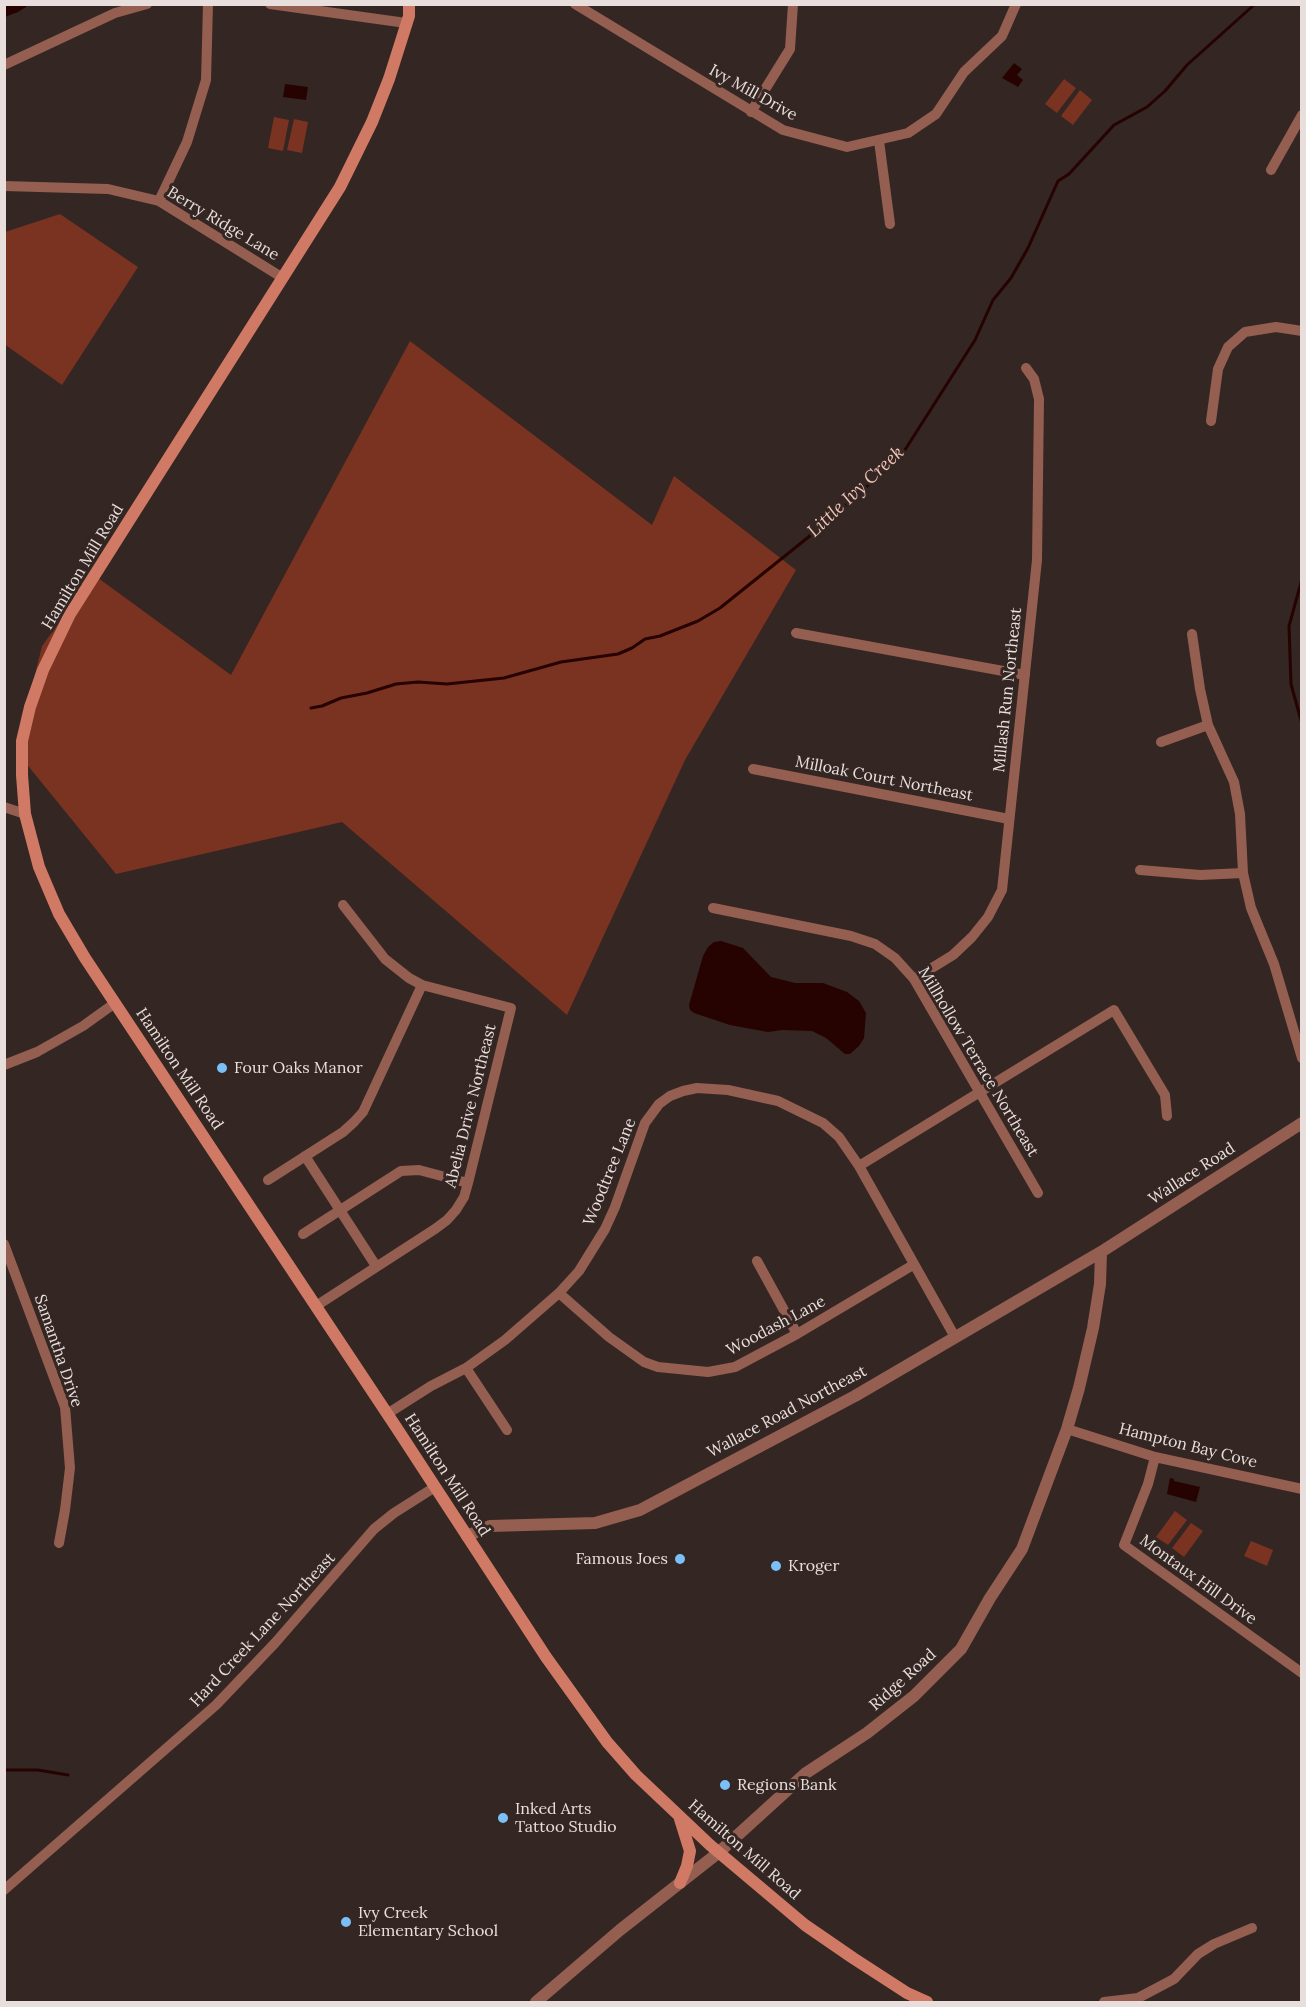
<!DOCTYPE html>
<style>
body{margin:0}
#map{position:relative;width:1306px;height:2007px;overflow:hidden;background:#342623;font-family:Lora,serif}
canvas{display:block}
.frame{position:absolute;inset:0;border:6px solid #e8dfdc;pointer-events:none}
</style>
<div id="map">
<canvas width="1306" height="2007"></canvas>
<div class="frame"></div>
</div>
<script>
const c = document.querySelector('canvas').getContext('2d');
c.lineJoin = 'round';
function fillPath(path, color) { c.fillStyle = color; c.fill(path, 'evenodd'); }
const shape = rows => new Path2D(rows.map(r => 'M' + r).join(''));
function stroke(path, color, width, dash) { c.strokeStyle = color; c.lineWidth = width; c.lineCap = dash ? 'butt' : 'round'; c.setLineDash(dash || []); c.stroke(path); }
function drawText(font, color, halo, rows, align = 'center') {
  c.font = font + ' Lora,serif'; c.lineWidth = 6; c.setLineDash([]); c.textBaseline = 'middle'; c.strokeStyle = halo; c.fillStyle = color; for (const [text, x, y, turn = 0] of rows) {
    c.save(); c.translate(x, y); c.rotate((+turn || 0) * Math.PI / 180); c.textAlign = isNaN(turn) ? turn : align; if (halo) c.strokeText(text, 0, 0); c.fillText(text, 0, 0); c.restore();
  }
}
fillPath(shape([
 [1064,79,1076,88,1057,113,1045,104],
 [1080,90,1092,100,1073,125,1061,116],
 [274,117,289,120,283,151,268,148],
 [294,119,308,122,302,153,287,150],
 [60,214,138,267,62,385,4,344,5,232],
 [410,341,652,525,674,476,796,570,685,760,567,1015,342,822,116,874,16,751,42,646,94,575,231,675],
 [1175,1511,1187,1520,1168,1545,1156,1537],
 [1191,1523,1203,1531,1184,1557,1172,1548],
 [1251,1541,1273,1550,1267,1566,1244,1556]
]), '#7a3221');
fillPath(shape([
 [4,5,5,4,29,5,18,12,5,17],
 [1014,63,1022,69,1017,75,1023,80,1018,87,1002,78],
 [285,84,308,87,306,100,283,97],
 [721,941,743,948,771,977,795,983,823,983,847,992,859,1001,866,1013,864,1038,859,1046,850,1054,845,1054,826,1038,812,1031,782,1030,768,1032,730,1025,694,1013,690,1010,689,1005,703,956,708,947,714,942],
 [1170,1478,1174,1479,1174,1481,1200,1487,1196,1502,1167,1494]
]), '#260300');
stroke(shape([
 [1302,579,1289,626,1291,684,1302,724],
 [311,708,322,706,341,698,367,693,396,684,418,682,447,684,504,678,561,662,618,654,632,648,645,639,660,636,698,621,720,608,831,519,876,478,889,468,903,453,975,340,993,300,1011,278,1028,248,1058,181,1069,174,1114,125,1147,107,1165,91,1187,65,1255,4],
 [4,1770,38,1770,68,1775]
]), '#260300', 3);
stroke(shape([
 [270,4,406,23],
 [575,4,783,130,847,147,908,133,936,114,964,72,1002,36,1016,4],
 [4,65,115,13,147,4],
 [751,112,790,49,793,4],
 [879,141,890,224],
 [1271,170,1302,115],
 [4,186,108,189,159,201,283,278],
 [159,201,187,142,206,80,208,4],
 [1211,421,1218,369,1228,347,1245,332,1276,327,1302,331],
 [796,633,1025,675],
 [1192,634,1200,689,1208,725,1234,782,1240,814,1243,873,1251,908,1274,964,1302,1058],
 [1161,742,1208,725],
 [753,769,1009,819],
 [4,807,25,814],
 [1140,870,1200,875,1243,873],
 [713,908,851,936,875,944,895,958,914,979,1038,1193],
 [914,979,953,955,972,937,988,917,1002,890,1037,560,1039,399,1034,379,1026,368],
 [4,1065,37,1052,83,1026,115,1003],
 [305,1156,376,1266],
 [859,1166,1114,1010,1165,1095,1167,1116],
 [268,1180,343,1132,354,1122,363,1112,422,985],
 [303,1234,401,1171,419,1170,468,1183],
 [4,1244,65,1407,70,1468,65,1510,59,1543],
 [757,1261,797,1334],
 [559,1293,609,1337,644,1362,658,1367,708,1372,735,1367,797,1334,913,1265],
 [316,1306,435,1229,447,1220,456,1210,464,1197,468,1183,511,1008,422,985,409,978,385,959,343,905],
 [466,1368,507,1430],
 [387,1414,431,1386,466,1368,505,1340,559,1293,579,1271,605,1229,615,1207,645,1123,659,1104,670,1096,683,1091,697,1088,728,1090,778,1101,823,1123,839,1137,859,1166,955,1337],
 [1067,1429,1155,1457,1302,1489],
 [1155,1457,1148,1484,1124,1545,1302,1673],
 [4,1890,216,1705,275,1643,374,1529,394,1513,435,1487],
 [1104,2002,1138,1998,1174,1979,1198,1954,1214,1944,1252,1928]
]), '#945e50', 10);
stroke(shape([
 [467,1536,490,1526,595,1523,640,1510,855,1396,1101,1252,1302,1123],
 [536,2002,620,1930,718,1853,806,1773,867,1733,914,1696,961,1649,990,1598,1022,1549,1067,1429,1079,1388,1093,1328,1100,1284,1101,1252]
]), '#945e50', 12);
stroke(shape([
 [409,4,409,16,389,79,372,122,340,187,70,614,43,670,30,707,22,741,22,775,25,814,39,867,59,914,85,958,396,1427,546,1657,607,1742,636,1775,710,1845,805,1925,853,1958,907,1993,927,2002],
 [680,1883,687,1866,690,1851,680,1819]
]), '#d07a65', 12);
for (const [x, y, r, color] of [
 [222,1068,6,"#7abff8"],
 [680,1559,6,"#7abff8"],
 [776,1566,6,"#7abff8"],
 [725,1785,6,"#7abff8"],
 [503,1818,6,"#7abff8"],
 [346,1922,6,"#7abff8"]
]) { const dot = new Path2D(); dot.arc(x, y, r, 0, 2 * Math.PI); c.fillStyle = color; c.fill(dot); stroke(dot, '#342623', 2); }
drawText('16px', '#e8dfdc', '#342623', [
 ["Ivy Mill Drive",753,93,29],
 ["Berry Ridge Lane",223,224,31],
 ["Hamilton Mill Road",83,567,-59],
 ["Millash Run Northeast",1008,690,-84],
 ["Milloak Court Northeast",884,779,11],
 ["Millhollow Terrace Northeast",978,1062,59],
 ["Hamilton Mill Road",179,1069,56],
 ["Abelia Drive Northeast",471,1106,-76],
 ["Woodtree Lane",610,1172,-68],
 ["Wallace Road",1192,1174,-33],
 ["Woodash Lane",776,1326,-28],
 ["Samantha Drive",58,1351,71],
 ["Wallace Road Northeast",787,1412,-28],
 ["Hampton Bay Cove",1188,1446,14],
 ["Hamilton Mill Road",447,1475,57],
 ["Montaux Hill Drive",1198,1580,36],
 ["Hard Creek Lane Northeast",263,1630,-47],
 ["Ridge Road",903,1680,-42],
 ["Hamilton Mill Road",744,1850,41]
]);
drawText('16px', '#e8dfdc', '#342623', [
 ["Four Oaks Manor",234,1068],
 ["Famous Joes",668,1559,"right"],
 ["Kroger",788,1566],
 ["Regions Bank",737,1785],
 ["Inked Arts",515,1809],
 ["Tattoo Studio",515,1827],
 ["Ivy Creek",358,1913],
 ["Elementary School",358,1931]
], 'left');
drawText('italic 18px', '#f1c4b8', '#342623', [
 ["Little Ivy Creek",856,492,-43]
]);
</script>
